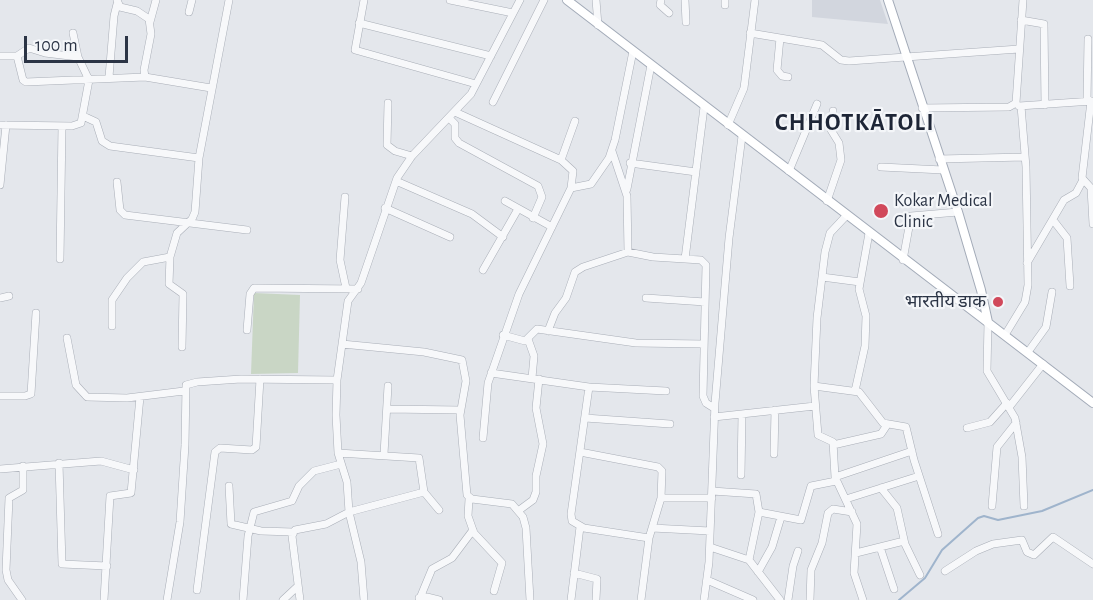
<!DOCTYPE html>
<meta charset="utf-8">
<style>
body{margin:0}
#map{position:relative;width:1093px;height:600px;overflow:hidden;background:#e4e7ec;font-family:"Alegreya Sans",sans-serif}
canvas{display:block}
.scale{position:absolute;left:24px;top:36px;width:104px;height:27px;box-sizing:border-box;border:3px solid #2b3445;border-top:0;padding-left:8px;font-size:18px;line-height:21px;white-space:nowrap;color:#2b3445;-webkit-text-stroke:4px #f4f6f9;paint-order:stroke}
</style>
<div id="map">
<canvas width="1093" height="600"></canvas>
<div class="scale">100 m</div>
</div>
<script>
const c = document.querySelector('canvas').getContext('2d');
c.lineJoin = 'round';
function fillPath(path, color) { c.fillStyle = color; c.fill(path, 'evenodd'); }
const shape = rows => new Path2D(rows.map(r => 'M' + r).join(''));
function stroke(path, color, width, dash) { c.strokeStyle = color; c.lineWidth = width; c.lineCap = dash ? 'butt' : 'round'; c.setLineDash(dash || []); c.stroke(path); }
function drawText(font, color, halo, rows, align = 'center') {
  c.font = font + ' "Alegreya Sans","Noto Sans Devanagari",sans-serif'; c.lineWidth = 4.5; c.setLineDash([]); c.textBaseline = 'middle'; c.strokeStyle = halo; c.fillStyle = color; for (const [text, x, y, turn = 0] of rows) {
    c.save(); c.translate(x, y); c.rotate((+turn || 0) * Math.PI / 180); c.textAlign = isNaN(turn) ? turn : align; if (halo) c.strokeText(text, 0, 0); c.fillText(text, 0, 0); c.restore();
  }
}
fillPath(shape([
 [812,0,880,0,888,24,812,17]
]), '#d2d6de');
fillPath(shape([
 [254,293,300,295,298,373,251,374]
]), '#c9d6c5');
stroke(shape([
 [899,600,925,578,942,550,978,518,984,516,998,520,1042,511,1093,490]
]), '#9fb4cc', 2);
const minor = shape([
 [117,0,120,7,137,11,149,19,151,34,144,70,145,77,211,88],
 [364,0,355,50,476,84],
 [450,0,513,13],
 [596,0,598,25],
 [661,0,660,5,669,13],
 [685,0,686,22],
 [725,5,725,0],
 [189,12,192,0],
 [1021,20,1044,24,1045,105],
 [150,22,156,0],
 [359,23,491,56],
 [750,33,822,45,841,60,849,61,1019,49],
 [780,38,777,70,782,76,788,77],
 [0,56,17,56,23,80,26,82,145,77],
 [17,56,29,48,45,53,78,57],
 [109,77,114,16,117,4],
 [1087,101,1088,39],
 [1091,101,1082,178,1091,188,1093,224],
 [493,102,544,0],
 [388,103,387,145,395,151,412,156],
 [1019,106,1093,101],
 [922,108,1009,107,1016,103,1023,0],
 [455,112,561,160],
 [83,116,96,122,102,141,110,146,199,158],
 [449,118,455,124,455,138,459,143,538,186,542,197,533,218],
 [0,125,72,126,81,123,89,80,78,57,73,33],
 [728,125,744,88,755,0],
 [612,151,627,196,628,252,653,257,701,260,706,265,703,396,706,403,714,408],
 [939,159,1025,157],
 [630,163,696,172],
 [881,167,943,170],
 [789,171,817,104],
 [396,181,472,214,503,237],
 [117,182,120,210,125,215,247,230],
 [0,185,6,125],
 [571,188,573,171,561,160,575,121],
 [627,189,651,65],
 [345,197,340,260,346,288],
 [505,201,552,227],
 [827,201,841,160,839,143,831,130,833,111],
 [385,208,450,237],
 [846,216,830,233,825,252,817,318,814,386,818,435,833,442,835,477,857,524,854,573,863,600],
 [1053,220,1067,238,1070,286],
 [170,257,169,284,183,294,182,347],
 [60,259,62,126],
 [685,259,704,107],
 [903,260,911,216,958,212],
 [1027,263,1064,200,1076,193,1083,180],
 [483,270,518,209],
 [822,277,860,282],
 [0,298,9,296],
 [646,298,705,302],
 [988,322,987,371,1015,418,1022,457,1024,506],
 [112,326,112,300,127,278,143,262,170,257,177,233,192,219,195,212,199,158,229,0],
 [247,330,250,294,254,288,358,289],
 [548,331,555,313,566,298,575,272,583,267,628,252],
 [503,335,525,341,537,329,636,343,704,344],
 [1005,335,1025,302,1028,285,1026,167,1021,106],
 [67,338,76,385,87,397,127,398,184,391],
 [528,339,534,356,532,378],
 [342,344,424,352,462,360,466,381,460,415,467,495,472,499,512,504,523,517,526,528,530,600],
 [1028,352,1046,327,1052,292],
 [491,373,589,387,571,514,572,521,584,528,649,538],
 [814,386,859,392,883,423,906,427,914,460,938,534],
 [589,387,666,391],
 [855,391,865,346,866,316,859,289,869,233],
 [0,396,25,396,31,394,36,313],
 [1010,406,1043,364],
 [387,409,460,410],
 [714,417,815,406],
 [585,418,670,424],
 [967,428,990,422,1007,403],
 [483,438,488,383,519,294,571,188,591,184,609,158,615,140,633,51],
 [833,445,881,434,887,425],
 [580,452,658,467,662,471,661,498],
 [338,453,419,458,424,492,439,510],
 [384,454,388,386],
 [774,454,775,410],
 [59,463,62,564,107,566],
 [0,469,101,461,134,470],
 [741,475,742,414],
 [835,477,912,451],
 [229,486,231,524,261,531,293,532],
 [881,488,897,508,905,544,920,575],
 [712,491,756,494,759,512,749,560],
 [469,499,468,516,474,533,502,563,494,591],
 [846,499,919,476],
 [992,506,997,447,1016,423],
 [518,511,533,500,536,492,536,476,543,444,536,408,539,379],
 [759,512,801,520,811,486,836,481],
 [652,528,710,531],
 [710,547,749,560,780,600],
 [880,547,894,589],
 [856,553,904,541],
 [945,571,976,551,993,544,1022,540,1027,552,1034,555,1053,537,1093,564],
 [758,572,772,547,781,517],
 [574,573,597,579,596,600],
 [707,580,753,600],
 [197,590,215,452,220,448,252,450,256,447,260,379],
 [419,598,427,597,439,600],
 [420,598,432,569,452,558,473,530],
 [22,600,8,580,6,570,9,498,23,490,23,466],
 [104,600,110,496,131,493,140,397],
 [167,600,180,522,185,445,186,385,197,382,241,379,337,380],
 [243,600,248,536,254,512,292,501,299,486,314,471,341,464],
 [283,600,298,586],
 [300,600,292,536,295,530,326,524,349,512,424,492],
 [364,600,361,562,349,512,347,482,338,453,336,415,337,380,348,301,361,283,397,178,412,156,471,94,520,0],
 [571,600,580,527],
 [641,600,649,538,661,498,712,498],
 [704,600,709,562,715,403,729,238,742,136],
 [788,600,793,566,798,551],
 [810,600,811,570,822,543,828,513,833,509,852,512]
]);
const major = shape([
 [567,0,1093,403],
 [888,0,958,212,981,290,988,322]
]);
stroke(minor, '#a9aeb7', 8);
stroke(major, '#a3abb8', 10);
stroke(minor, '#f7f8fa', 7);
stroke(major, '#fff', 8);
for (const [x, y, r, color] of [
 [881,211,8,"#d1495b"],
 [998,302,6,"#d1495b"]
]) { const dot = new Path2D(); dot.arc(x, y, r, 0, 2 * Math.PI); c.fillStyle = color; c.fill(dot); stroke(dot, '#f4f6f9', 2); }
drawText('18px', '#2b3445', '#f4f6f9', [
 ["Kokar Medical",894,201],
 ["Clinic",894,222],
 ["भारतीय डाक",986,302,"right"]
], 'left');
c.letterSpacing = '1.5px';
drawText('bold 24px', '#1d2536', '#f4f6f9', [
 ["CHHOTKĀTOLI",855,123]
]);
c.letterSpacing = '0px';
</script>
